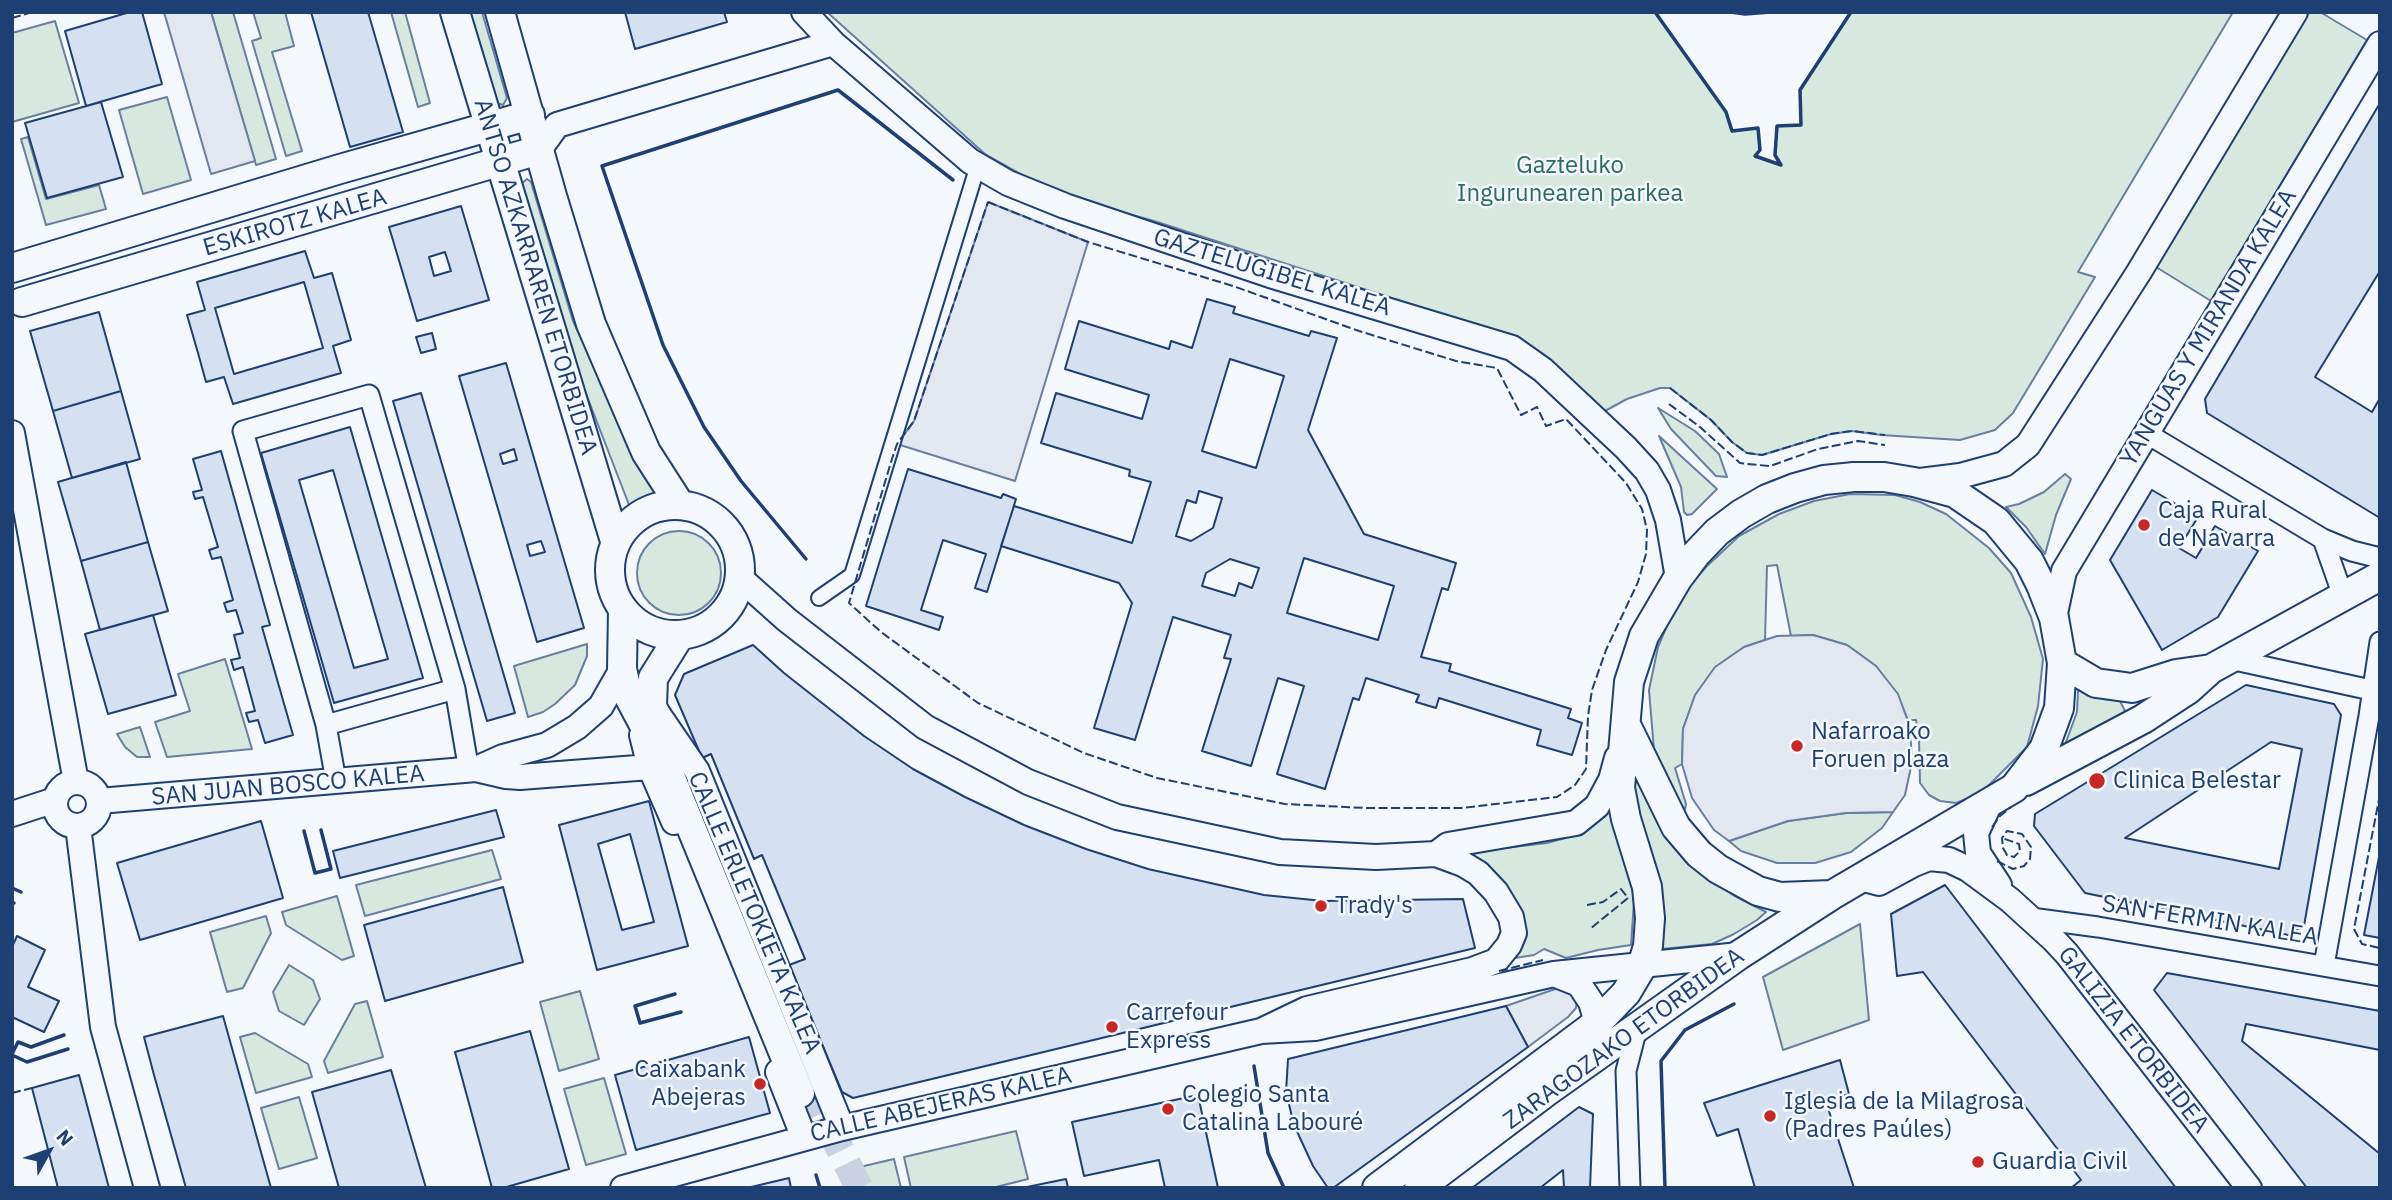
<!DOCTYPE html>
<meta charset="utf-8">
<style>
body{margin:0}
#map{position:relative;width:2392px;height:1200px;overflow:hidden;background:#f4f7fb;font-family:"IBM Plex Sans",sans-serif}
canvas{display:block}
.frame{position:absolute;inset:0;border:14px solid #1d3f73;pointer-events:none}
.north{position:absolute;left:14px;top:1116px;width:70px;height:70px;-webkit-text-stroke:5px #f4f7fb;paint-order:stroke;rotate:50deg;font-size:19px;font-weight:700;line-height:28px;text-align:center;color:#1d3f73}
.north::after{content:'';display:block;margin:auto;width:24px;height:32px;background:#1d3f73;clip-path:polygon(50% 0,100% 100%,50% 72%,0 100%)}
</style>
<div id="map">
<canvas width="2392" height="1200"></canvas>
<div class="frame"></div>
<div class="north">N</div>
</div>
<script>
const c = document.querySelector('canvas').getContext('2d');
c.lineJoin = 'round';
function fillPath(path, color) { c.fillStyle = color; c.fill(path, 'evenodd'); }
const shape = rows => new Path2D(rows.map(r => 'M' + r).join(''));
function stroke(path, color, width, dash) { c.strokeStyle = color; c.lineWidth = width; c.lineCap = dash ? 'butt' : 'round'; c.setLineDash(dash || []); c.stroke(path); }
function drawText(font, color, halo, rows, align = 'center') {
  c.font = font + ' "IBM Plex Sans",sans-serif'; c.lineWidth = 5; c.setLineDash([]); c.textBaseline = 'middle'; c.strokeStyle = halo; c.fillStyle = color; for (const [text, x, y, turn = 0] of rows) {
    c.save(); c.translate(x, y); c.rotate((+turn || 0) * Math.PI / 180); c.textAlign = isNaN(turn) ? turn : align; if (halo) c.strokeText(text, 0, 0); c.fillText(text, 0, 0); c.restore();
  }
}
const green = shape([
 [211,12,233,12,276,159,256,165,211,12],
 [253,12,285,12,294,46,272,52,302,151,286,156,252,41,261,38,253,12],
 [391,12,405,12,430,103,418,107,391,12],
 [470,12,482,12,507,98,503,105,496,103,470,12],
 [827,12,1655,12,1726,112,1732,131,1758,128,1760,150,1755,156,1780,165,1775,155,1777,126,1801,125,1800,90,1851,12,2233,12,2078,272,2095,277,2013,413,1995,430,1960,440,1881,435,1852,431,1831,434,1762,455,1747,453,1732,442,1711,420,1670,388,1660,388,1627,399,1605,411,1543,354,1518,339,1154,221,1085,202,1033,181,985,154,827,12],
 [2308,12,2320,12,2367,40,2211,301,2156,267,2308,12],
 [55,21,79,103,12,122,12,33,55,21],
 [167,97,191,180,143,194,119,110,167,97],
 [28,137,46,199,99,185,106,209,46,225,21,139,28,137],
 [527,179,531,182,573,321,637,457,662,496,648,500,631,510,561,329,521,184,527,179],
 [1658,408,1695,431,1719,454,1727,477,1716,476,1671,429,1658,408],
 [1659,436,1717,489,1692,514,1687,515,1684,512,1681,487,1659,436],
 [2065,474,2071,479,2056,515,2045,554,2026,527,2006,507,2019,504,2044,492,2065,474],
 [1850,494,1895,495,1920,502,1946,514,1989,548,2011,573,2031,617,2043,659,2038,706,2027,747,1984,790,1974,796,1956,803,1940,801,1929,795,1920,783,1919,738,1916,720,1908,720,1897,694,1876,666,1847,645,1813,635,1791,636,1777,565,1767,566,1765,640,1744,647,1716,667,1695,696,1683,729,1682,764,1675,768,1686,804,1685,809,1680,807,1654,750,1649,690,1658,647,1678,600,1706,567,1739,536,1779,514,1814,501,1850,494],
 '637 573a42 42 0 1 1 84 0a42 42 0 1 1-84 0Z',
 [587,644,587,656,575,685,555,704,543,712,528,717,514,666,587,644],
 [225,659,252,749,167,757,155,722,190,711,178,674,225,659],
 [2078,690,2120,701,2127,715,2062,753,2077,712,2078,690],
 [140,727,150,757,137,757,125,747,117,734,140,727],
 [1634,767,1704,874,1733,895,1766,912,1757,920,1734,934,1712,944,1662,949,1664,918,1631,788,1634,767],
 [1611,808,1629,864,1634,902,1631,945,1598,950,1566,958,1544,949,1534,955,1496,961,1511,917,1462,853,1547,843,1580,834,1611,808],
 [1893,812,1882,828,1851,852,1815,863,1777,863,1741,851,1729,841,1788,821,1846,813,1893,812],
 [492,850,501,879,365,916,356,885,492,850],
 [337,896,354,956,342,960,286,925,282,912,337,896],
 [266,916,271,933,243,988,227,992,210,932,266,916],
 [1860,924,1869,1020,1783,1050,1763,977,1860,924],
 [289,965,313,980,320,999,304,1025,279,1011,273,992,289,965],
 [580,991,599,1059,559,1071,540,1002,580,991],
 [367,1001,383,1057,328,1073,324,1061,355,1004,367,1001],
 [255,1033,308,1064,312,1077,256,1093,240,1037,255,1033],
 [604,1078,626,1154,586,1165,564,1089,604,1078],
 [299,1097,317,1158,279,1169,261,1108,299,1097],
 [1016,1131,1028,1179,992,1188,911,1188,904,1157,1016,1131],
 [894,1159,901,1188,856,1188,851,1169,894,1159]
]);
fillPath(green, '#d7e8df');
stroke(green, '#687fa3', 2);
const parking = shape([
 [164,12,211,12,255,161,211,174,164,12],
 [988,202,1088,242,1015,481,897,444,914,421,988,202],
 [1813,635,1847,645,1876,666,1898,694,1910,727,1912,762,1905,795,1893,812,1846,813,1788,821,1729,841,1714,830,1692,798,1682,764,1683,729,1695,695,1715,667,1744,647,1777,636,1813,635],
 [1561,987,1577,998,1576,1008,1568,1017,1528,1047,1506,1006,1561,987]
]);
fillPath(parking, '#e3e8f0');
stroke(parking, '#687fa3', 2);
const building = shape([
 [130,12,142,12,162,84,86,106,65,31,130,12],
 [311,12,368,12,403,132,350,147,311,12],
 [625,12,724,12,727,22,635,49,625,12],
 [101,102,123,177,47,198,25,123,101,102],
 [2380,103,2380,271,2315,377,2372,412,2380,398,2380,518,2207,413,2205,399,2380,103],
 [461,206,489,300,417,321,389,227,461,206],
 [445,252,451,271,434,276,429,257,445,252],
 [305,251,314,278,332,273,342,308,351,340,333,346,341,373,233,404,224,377,206,382,198,353,187,315,205,310,197,282,305,251],
 [304,282,323,348,234,374,215,308,304,282],
 [1207,299,1235,307,1233,313,1309,336,1311,331,1337,338,1308,430,1364,534,1456,563,1448,590,1442,588,1421,657,1451,664,1449,671,1571,709,1568,718,1582,723,1572,755,1537,745,1541,730,1439,698,1436,708,1416,702,1419,695,1366,678,1359,700,1353,698,1325,789,1277,774,1304,686,1278,678,1251,766,1202,751,1231,659,1224,658,1231,635,1173,617,1135,740,1094,728,1132,603,1119,583,1001,546,1014,506,1132,543,1151,482,1129,476,1130,470,1041,443,1056,393,1142,419,1149,395,1065,369,1079,321,1169,349,1171,341,1192,348,1207,299],
 [1230,359,1284,376,1256,468,1202,451,1230,359],
 [1199,491,1222,498,1213,528,1191,541,1176,536,1187,500,1196,503,1199,491],
 [1304,558,1394,586,1378,640,1287,613,1304,558],
 [1230,559,1259,568,1252,588,1239,583,1235,596,1202,586,1206,573,1230,559],
 [99,312,121,391,53,411,30,331,99,312],
 [432,333,436,349,421,353,416,337,432,333],
 [506,363,584,628,537,642,459,376,506,363],
 [514,449,517,460,503,464,500,454,514,449],
 [541,541,545,552,530,556,527,545,541,541],
 [121,391,140,459,72,478,53,411,121,391],
 [421,393,515,713,487,721,393,401,421,393],
 [350,427,423,678,334,703,261,453,350,427],
 [333,470,388,659,354,668,299,480,333,470],
 [221,451,270,625,262,627,293,735,265,743,258,720,249,722,246,713,255,711,243,667,234,670,231,660,240,658,234,635,243,633,236,610,227,612,224,603,233,600,221,557,212,559,209,550,218,547,203,497,195,499,193,492,202,490,193,459,221,451],
 [126,462,148,542,81,561,58,482,126,462],
 [908,469,1001,498,1003,494,1016,499,987,592,975,588,986,554,943,540,921,610,943,617,939,630,866,606,908,469],
 [2152,490,2198,517,2179,548,2196,558,2215,526,2258,551,2218,617,2162,650,2110,560,2152,490],
 [148,542,168,611,100,630,81,561,148,542],
 [153,615,176,695,108,714,85,634,153,615],
 [753,645,784,673,864,736,913,769,965,797,1024,825,1086,849,1148,869,1264,895,1323,901,1463,899,1475,948,853,1098,842,1092,789,965,805,959,762,855,754,859,711,754,702,758,675,695,684,674,753,645],
 [2246,685,2334,704,2341,715,2304,926,2288,935,2085,893,2034,826,2035,814,2246,685],
 [2271,742,2302,749,2279,869,2125,838,2271,742],
 [649,801,688,946,597,970,559,825,649,801],
 [630,834,654,922,622,930,598,844,630,834],
 [496,810,504,837,340,878,333,851,496,810],
 [261,821,283,898,140,940,117,863,261,821],
 [2380,852,2380,938,2364,935,2380,852],
 [1945,885,1971,919,2176,1188,2071,1188,2081,1180,1923,972,1897,976,1891,914,1945,885],
 [503,887,523,962,385,1001,364,925,503,887],
 [17,936,45,950,28,987,59,1001,44,1032,12,1017,12,947,17,936],
 [2167,973,2380,1011,2380,1050,2246,1024,2242,1041,2380,1154,2380,1188,2307,1188,2154,990,2167,973],
 [1506,1006,1528,1047,1333,1188,1328,1188,1313,1166,1294,1125,1286,1092,1288,1059,1506,1006],
 [223,1016,271,1188,186,1188,154,1075,144,1037,223,1016],
 [530,1031,569,1169,503,1188,492,1188,455,1052,530,1031],
 [749,1037,770,1113,636,1150,615,1075,749,1037],
 [1840,1060,1849,1094,1826,1102,1854,1188,1755,1188,1738,1129,1717,1136,1704,1103,1840,1060],
 [391,1070,426,1188,339,1188,312,1092,391,1070],
 [79,1075,109,1188,58,1188,32,1088,79,1075],
 [1198,1095,1218,1188,1165,1188,1159,1160,1084,1176,1072,1122,1198,1095],
 [1579,1107,1593,1114,1590,1188,1564,1188,1563,1170,1540,1188,1472,1188,1579,1107],
 [789,1178,791,1188,747,1188,789,1178],
 [1066,1179,1068,1188,1022,1188,1066,1179]
]);
fillPath(building, '#d5e0f0');
stroke(building, '#1d3f73', 2);
stroke(shape([
 [810,1088,859,1188]
]), '#c9d2e0', 28, [28, 14]);
const pedestrian = shape([
 [819,598,852,575,978,165]
]);
const minor = shape([
 [2146,433,2323,539,2352,551,2380,558],
 [2323,539,2343,596],
 [2230,659,2380,692],
 [326,725,455,689],
 [336,781,326,725,243,431,369,395,455,689,469,771],
 [2031,918,2098,927,2380,976],
 [2324,965,2369,716,2380,642],
 [1630,1188,1626,1071,1637,1028]
]);
const tertiary = shape([
 [804,12,833,43,970,161,1008,183,1065,206,1270,275,1512,348,1543,370,1626,448,1647,471,1658,490,1668,520,1678,578],
 [539,150,557,125,833,43],
 [12,433,76,782],
 [1920,481,1960,476,2004,464,2028,445,2139,272,2295,12],
 [740,578,787,620,925,727,1028,782,1117,817,1280,852,1376,857,1436,854,1463,864,1478,873,1496,892,1511,917,1514,933,1509,945,1496,961,1472,970,1307,1009,1261,1031],
 [2054,618,2064,571,2380,44],
 [658,714,697,771,842,1128],
 [642,735,650,767,674,822],
 [476,769,506,776,520,777,650,767],
 '55 804a22 22 0 1 1 44 0a22 22 0 1 1-44 0Z',
 [99,801,476,769,503,757,547,745,577,727,601,706,622,669],
 [1990,803,1976,833,1978,853,1999,885],
 [12,814,55,800],
 [78,826,103,1027,147,1188],
 [1436,854,1448,845,1576,823,1597,806,1611,780,1617,758],
 [1860,878,1879,883,1914,864,1929,858,1949,860,1968,869,2010,900,2054,940,2067,954,2249,1188],
 [1554,974,1579,984,1591,1002,1597,1023],
 [778,1072,804,1138],
 [623,1188,842,1128,1261,1031,1315,1028,1554,974,1739,955]
]);
const secondary = shape([
 [455,12,615,541],
 [500,12,552,196,591,324,646,452,680,505],
 [12,268,340,169,530,115],
 [22,302,539,150],
 '610 570a65 65 0 1 1 130 0a65 65 0 1 1-130 0Z',
 [623,610,622,669,628,695,666,766,800,1093],
 [2062,663,2096,683,2132,688,2176,674,2211,669],
 [1627,727,1676,827,1699,854,1718,869,1758,891,1780,897,1831,895],
 [665,736,652,706,653,678,680,635],
 [2026,781,2143,719,2189,689,2211,669,2380,576],
 [1377,1188,1597,1023,1626,993,1642,966,1648,946,1650,918,1647,887,1626,819,1620,788,1629,682,1644,636,1678,578,1696,554,1717,532,1741,514,1767,499,1795,488,1824,480,1854,477,1884,477,1914,482,1955,493,1996,521,2029,561,2041,585,2054,618,2062,663,2059,708,2044,749,2014,788,1832,895,1739,955,1546,1092,1419,1188]
]);
stroke(pedestrian, '#1d3f73', 18);
stroke(minor, '#1d3f73', 23);
stroke(tertiary, '#1d3f73', 28);
stroke(secondary, '#1d3f73', 32);
stroke(pedestrian, '#f4f7fb', 14);
stroke(minor, '#f4f7fb', 19);
stroke(tertiary, '#f4f7fb', 24);
stroke(secondary, '#f4f7fb', 28);
stroke(shape([
 [12,18,33,12],
 [988,202,1088,242,1233,286,1359,331,1456,361,1497,368,1521,415,1537,407,1546,426,1566,419,1626,483,1642,509,1647,530,1646,554,1638,582,1606,650,1592,690,1588,716,1586,769,1575,785,1557,797,1461,808,1366,808,1285,804,1157,778,1084,753,978,703,881,632,849,603,891,462,897,444,914,421,988,202],
 [1670,388,1711,420,1732,442,1747,453,1762,455,1831,434,1852,431,1885,435],
 [1669,404,1700,427,1740,463,1747,464,1770,466,1818,449,1858,441,1885,445],
 [2380,794,2354,929,2362,944,2380,948],
 [1992,827,2000,816,2011,807],
 [1997,861,2013,869,2024,866,2030,859,2031,847,2022,834,2007,831,2002,838,2003,848,2007,855,2014,857,2020,851,2019,844,2002,838],
 [1587,905,1603,902,1621,889,1628,898,1590,929],
 [1499,971,1543,960],
 [12,1093,32,1088]
]), '#1d3f73', 2, [9, 3.5]);
stroke(shape([
 [1655,12,1726,112,1732,131,1758,128,1760,150,1755,156,1781,165,1775,155,1777,126,1801,125,1800,90,1851,12],
 [1731,12,1745,14,1771,12],
 [806,559,741,481,704,427,663,345,602,166,838,90,953,180],
 [304,831,315,873,331,869,321,830],
 [12,888,21,892],
 [12,902,14,903],
 [675,994,635,1006,640,1023,681,1012],
 [12,1054,18,1042,31,1047,64,1035],
 [12,1055,27,1062,68,1049],
 [1254,1066,1268,1153,1284,1188],
 [816,1175,820,1188],
 [1665,1188,1661,1061,1685,1030,1734,1004]
]), '#1d3f73', 3.5);
for (const [x, y, r, color] of [
 [2144,525,7,"#c62828"],
 [1797,746,7,"#c62828"],
 [2097,781,9,"#c62828"],
 [1321,906,7,"#c62828"],
 [1112,1027,7,"#c62828"],
 [760,1084,7,"#c62828"],
 [1168,1109,7,"#c62828"],
 [1770,1116,7,"#c62828"],
 [1978,1162,7,"#c62828"]
]) { const dot = new Path2D(); dot.arc(x, y, r, 0, 2 * Math.PI); c.fillStyle = color; c.fill(dot); stroke(dot, '#f4f7fb', 2.5); }
drawText('24px', '#2c6c60', '#f4f7fb', [
 ["Gazteluko",1570,166],
 ["Ingurunearen parkea",1570,194]
]);
drawText('24px', '#1d3f73', '#f4f7fb', [
 ["ESKIROTZ KALEA",295,223,-16],
 ["GAZTELUGIBEL KALEA",1272,273,17],
 ["ANTSO AZKARRAREN ETORBIDEA",535,277,73],
 ["YANGUAS Y MIRANDA KALEA",2209,328,-59],
 ["SAN JUAN BOSCO KALEA",288,786,-5],
 ["CALLE ERLETOKIETA KALEA",754,913,67],
 ["SAN FERMIN KALEA",2210,921,9],
 ["ZARAGOZAKO ETORBIDEA",1624,1039,-36],
 ["GALIZIA ETORBIDEA",2133,1040,52],
 ["CALLE ABEJERAS KALEA",941,1105,-13]
]);
drawText('24px', '#1d3f73', '#f4f7fb', [
 ["Caja Rural",2158,511],
 ["de Navarra",2158,539],
 ["Nafarroako",1811,732],
 ["Foruen plaza",1811,760],
 ["Clinica Belestar",2113,781],
 ["Trady's",1335,906],
 ["Carrefour",1126,1013],
 ["Express",1126,1041],
 ["Caixabank",746,1070,"right"],
 ["Abejeras",746,1098,"right"],
 ["Colegio Santa",1182,1095],
 ["Catalina Labouré",1182,1123],
 ["Iglesia de la Milagrosa",1784,1102],
 ["(Padres Paúles)",1784,1130],
 ["Guardia Civil",1992,1162]
], 'left');
</script>
